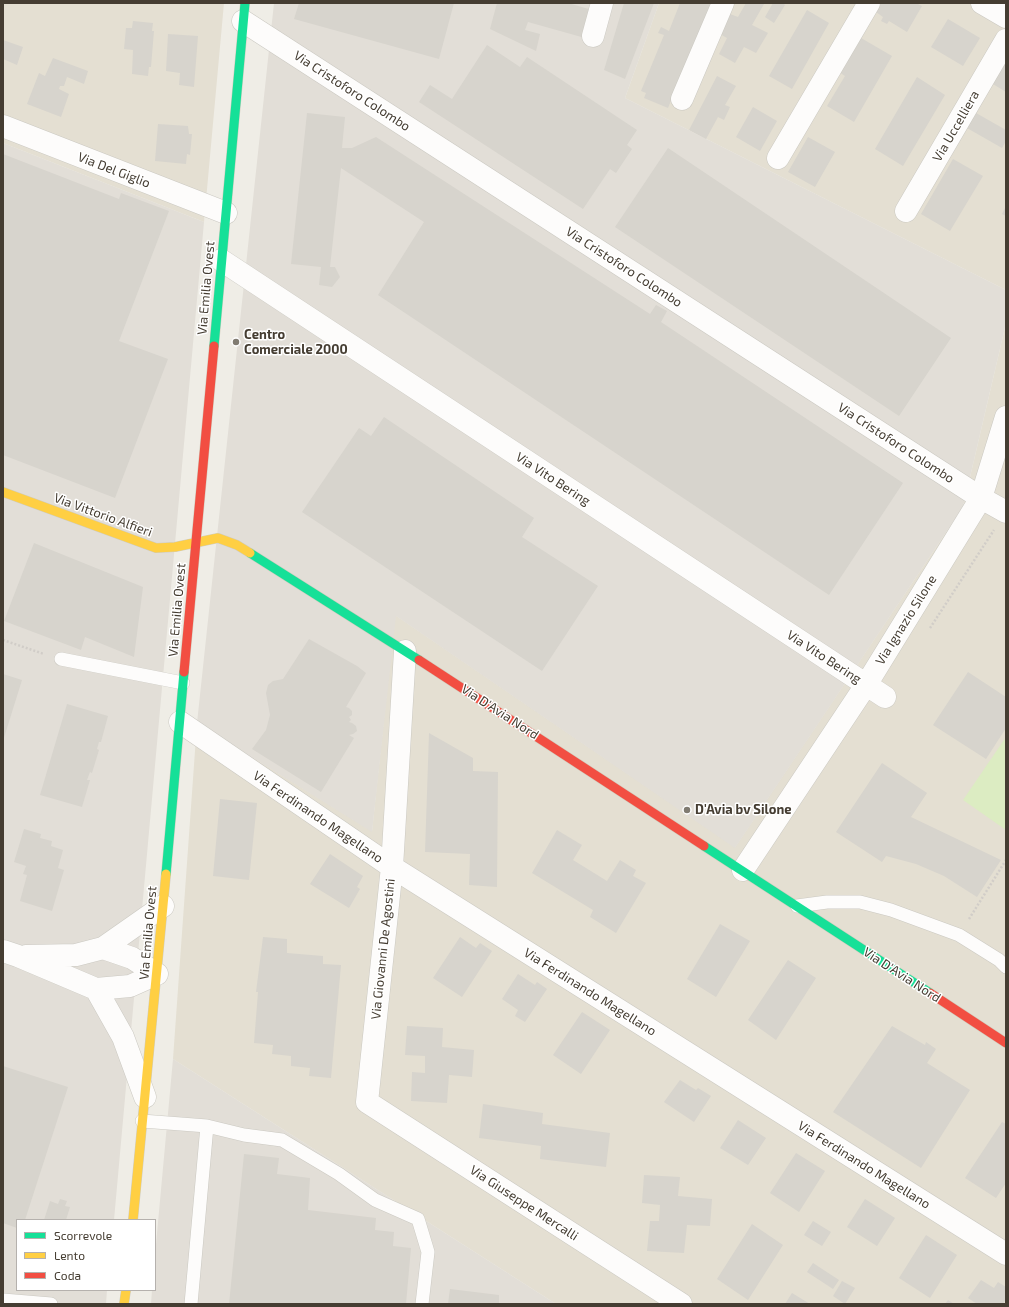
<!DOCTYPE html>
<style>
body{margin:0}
#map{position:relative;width:1009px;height:1307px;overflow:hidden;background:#efede6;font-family:"Exo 2",sans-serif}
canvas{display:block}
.frame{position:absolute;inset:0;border:4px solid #453d32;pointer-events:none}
.legend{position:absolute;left:16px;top:1219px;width:140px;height:72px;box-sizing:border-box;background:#fff;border:1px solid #b5b1ad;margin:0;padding:5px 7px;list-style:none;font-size:12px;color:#453d32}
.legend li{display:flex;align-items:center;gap:8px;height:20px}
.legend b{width:20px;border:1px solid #b5b1ad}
</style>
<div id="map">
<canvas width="1009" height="1307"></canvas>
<div class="frame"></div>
<ul class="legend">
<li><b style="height:5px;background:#16e098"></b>Scorrevole</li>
<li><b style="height:5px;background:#ffcf43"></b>Lento</li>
<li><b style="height:5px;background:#f24e42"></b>Coda</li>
</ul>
</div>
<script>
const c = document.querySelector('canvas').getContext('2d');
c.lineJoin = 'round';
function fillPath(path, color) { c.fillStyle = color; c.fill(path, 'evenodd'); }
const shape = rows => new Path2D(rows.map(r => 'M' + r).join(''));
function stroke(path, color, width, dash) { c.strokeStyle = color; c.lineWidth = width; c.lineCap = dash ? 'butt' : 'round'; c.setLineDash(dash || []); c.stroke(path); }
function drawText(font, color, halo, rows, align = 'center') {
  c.font = font + ' "Exo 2",sans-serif'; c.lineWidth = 3; c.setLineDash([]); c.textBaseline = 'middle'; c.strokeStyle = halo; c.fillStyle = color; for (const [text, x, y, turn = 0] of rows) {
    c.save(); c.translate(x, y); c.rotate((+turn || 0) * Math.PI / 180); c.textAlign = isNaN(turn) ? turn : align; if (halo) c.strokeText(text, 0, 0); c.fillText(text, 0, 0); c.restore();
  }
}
fillPath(shape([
 [3,3,224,3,204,222,3,143],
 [659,3,1006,3,1006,290,625,98],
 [1006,323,1006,1304,556,1304,173,1059,197,723,372,831,395,615,735,847,963,507]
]), '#e4dfd2');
fillPath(shape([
 [274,3,659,3,625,98,1006,290,1006,323,963,507,735,848,396,616,372,832,197,723],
 [3,143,204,222,114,1220,17,1220,17,1290,107,1290,106,1304,3,1304],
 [173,1059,556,1304,151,1304,152,1290,155,1290,155,1255]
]), '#e2ded7');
fillPath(shape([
 [1006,737,1006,830,963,800]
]), '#dcecc2');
fillPath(shape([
 [299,3,454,3,439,59,294,19],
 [497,3,568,3,592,10,585,38,528,22,525,30,540,34,536,51,490,29],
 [624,3,654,3,625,79,604,70],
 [680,3,714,3,686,63,668,108,644,98,646,93,641,91,664,35,658,33,661,27,669,31],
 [746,3,764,4,752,25,768,33,756,53,744,47,735,63,719,54,727,38,720,34,730,14,738,17],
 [773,3,783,3,785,5,774,23,765,17],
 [881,3,916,3,922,6,907,32,889,21,887,24,881,21,883,17,876,12],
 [807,10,829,23,792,89,769,76],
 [948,19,980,38,963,66,931,47],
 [133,21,153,23,152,31,154,31,151,67,149,67,148,76,132,74,133,50,124,49,126,28,132,28],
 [168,34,198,36,194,87,179,85,180,73,166,71],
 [861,38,892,56,854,122,827,106,845,76,839,72],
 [3,40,23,47,17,65,3,59],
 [487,45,520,67,527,57,637,130,627,145,632,149,616,173,610,169,583,209,419,102,430,85,452,99],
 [53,58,88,71,84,84,67,77,64,86,60,86,59,89,69,94,61,117,27,104,39,73,45,76],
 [1006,62,1006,92,993,84],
 [717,76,736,86,725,105,730,107,724,120,718,117,706,139,689,130],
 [917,77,945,95,903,166,875,149],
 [753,107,777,121,760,151,736,137],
 [307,113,345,117,342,148,352,148,376,137,650,314,656,305,667,311,661,322,903,483,829,595,378,295,424,222,341,168,330,267,335,267,340,277,332,287,319,285,321,267,291,264],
 [976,113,1006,130,1006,141,1002,148,967,128],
 [158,124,188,126,189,134,192,134,190,155,187,154,186,164,155,161],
 [808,137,835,152,815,187,788,172],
 [668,148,951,338,899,416,615,227],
 [3,154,119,199,121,193,169,211,119,341,168,359,115,498,3,455],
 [953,159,983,176,950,231,921,214],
 [1006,206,1006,216,1002,214],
 [384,417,534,518,522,537,598,586,542,671,302,512,359,428,371,436],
 [34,543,143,587,134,657,85,637,81,650,4,621],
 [309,639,357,666,366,673,346,707,349,708,352,711,352,715,349,717,351,720,349,722,352,723,356,726,357,731,353,734,349,735,354,738,321,792,252,749,266,730,270,715,266,693,268,685,273,681,283,679],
 [968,672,1006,697,1006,728,986,759,933,725],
 [3,674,22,680,3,741],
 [67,704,108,716,101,742,99,742,97,749,99,750,92,773,90,772,87,780,90,780,82,807,40,795],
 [429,733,473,758,473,771,498,772,497,887,469,885,470,854,425,852],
 [882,763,927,793,911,817,1001,860,977,897,944,876,916,864,886,856,882,862,836,832],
 [220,799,257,803,249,880,213,876],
 [24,829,41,834,40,838,52,841,51,846,63,850,58,868,64,870,52,911,20,901,27,875,23,874,26,866,14,862],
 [557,830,582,845,573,860,607,881,620,860,636,870,633,876,646,883,616,933,590,917,593,910,532,873],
 [330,854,363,876,357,887,360,889,349,908,310,884],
 [720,924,750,941,716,997,687,979],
 [263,937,287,939,287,953,323,956,323,964,341,965,331,1078,309,1076,310,1068,291,1066,291,1056,272,1054,273,1045,254,1043,258,992,256,992],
 [460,937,476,948,480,943,492,951,462,997,433,978],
 [788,960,816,978,776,1040,748,1020],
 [518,974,535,985,537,982,547,989,525,1022,515,1016,518,1010,502,999],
 [582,1012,610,1030,581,1074,553,1055],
 [407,1026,443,1028,442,1047,474,1050,472,1077,449,1075,447,1103,411,1101,412,1072,425,1073,425,1056,405,1055],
 [892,1026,925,1045,926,1042,936,1049,927,1063,970,1090,921,1168,833,1112],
 [3,1066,68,1087,25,1220,17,1220,17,1228,3,1223],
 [680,1080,696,1090,698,1088,711,1096,694,1122,664,1102],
 [483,1104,543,1113,542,1124,610,1133,606,1167,540,1159,541,1146,479,1138],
 [738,1120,766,1138,748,1165,720,1148],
 [1002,1122,1006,1124,1006,1183,996,1198,965,1178],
 [796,1153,825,1171,799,1212,770,1193],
 [244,1154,279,1158,277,1174,310,1178,308,1210,376,1218,375,1230,394,1232,393,1246,411,1248,406,1304,229,1304],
 [644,1175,680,1177,678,1196,712,1199,710,1226,687,1225,684,1253,647,1251,650,1221,659,1221,660,1205,642,1203],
 [60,1199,67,1201,65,1206,70,1207,66,1220,44,1220,50,1201,58,1204],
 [865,1199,895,1218,877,1246,847,1227],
 [813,1221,831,1232,822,1246,804,1235],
 [752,1224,783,1245,748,1300,717,1279],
 [926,1235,957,1255,930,1298,899,1278],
 [813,1263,839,1280,833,1289,807,1272],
 [981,1280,994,1288,998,1282,1006,1287,1006,1299,1003,1304,977,1304,968,1298],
 [842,1281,855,1288,845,1304,833,1296],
 [450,1289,499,1295,499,1304,448,1304],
 [792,1293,810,1304,785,1304],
 [948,1300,954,1304,945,1304]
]), '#d7d4cd');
const lane = shape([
 [61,659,183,683],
 [797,906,827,902,860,902,891,910,959,935,999,960,1006,967],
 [142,1121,207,1126,191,1304],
 [207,1126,244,1135,282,1140,339,1174,375,1200,418,1219,428,1252,422,1304],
 [3,1300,51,1304]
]);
const street = shape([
 [982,3,1006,17],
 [243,21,981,498,1006,512],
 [593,36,602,3],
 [682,99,723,3],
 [3,126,226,213],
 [778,158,869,3],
 [906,211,1006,40],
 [221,260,885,697],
 [405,651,392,867,367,1102,681,1304],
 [180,722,392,867,1006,1254],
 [743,870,866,685,981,498,1006,417],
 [103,948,132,958,157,974],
 [3,951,18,956,96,989,130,986,157,974],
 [26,956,76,955,103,948,163,906],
 [96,989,123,1037,145,1097]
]);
const fast = shape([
 [214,346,245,3],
 [250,553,419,660],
 [704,846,930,993],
 [166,874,184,672]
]);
const slow = shape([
 [3,492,156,548,175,547,218,538,237,545,250,553],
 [133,1220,166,874],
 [124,1304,126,1290]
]);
const jam = shape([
 [419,660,704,846],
 [184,672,214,346],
 [930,993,1006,1043]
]);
stroke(lane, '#cbc9c2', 14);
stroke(street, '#cbc9c2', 23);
stroke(fast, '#d0ccbd', 10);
stroke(slow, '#d0ccbd', 10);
stroke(jam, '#d0ccbd', 10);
stroke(shape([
 [930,628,994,530],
 [3,640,44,654],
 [969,919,1006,860]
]), '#d1cdc8', 2.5, [2, 2]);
stroke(lane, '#fdfcfb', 13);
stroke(street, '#fdfcfb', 22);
stroke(fast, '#16e098', 9);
stroke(slow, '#ffcf43', 9);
stroke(jam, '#f24e42', 9);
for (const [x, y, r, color] of [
 [236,342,4,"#807b71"],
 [687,810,4,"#807b71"]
]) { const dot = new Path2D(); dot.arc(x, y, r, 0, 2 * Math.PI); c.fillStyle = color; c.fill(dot); stroke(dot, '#fff', 1.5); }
drawText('13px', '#453d32', '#fff', [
 ["Via Cristoforo Colombo",352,91,33],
 ["Via Uccelliera",956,126,-60],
 ["Via Del Giglio",114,170,21],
 ["Via Cristoforo Colombo",624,267,33],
 ["Via Emilia Ovest",206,288,-85],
 ["Via Cristoforo Colombo",896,443,33],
 ["Via Vito Bering",553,479,33],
 ["Via Vittorio Alfieri",103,515,20],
 ["Via Emilia Ovest",177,610,-85],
 ["Via Ignazio Silone",906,620,-58],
 ["Via Vito Bering",824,657,33],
 ["Via D'Avia Nord",500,712,33],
 ["Via Ferdinando Magellano",318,817,34],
 ["Via Emilia Ovest",148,933,-85],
 ["Via Giovanni De Agostini",383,949,-84],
 ["Via D'Avia Nord",902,975,33],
 ["Via Ferdinando Magellano",590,992,32],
 ["Via Ferdinando Magellano",864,1165,32],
 ["Via Giuseppe Mercalli",524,1203,33]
]);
drawText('bold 13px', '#453d32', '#fff', [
 ["Centro",244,335],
 ["Comerciale 2000",244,350],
 ["D'Avia bv Silone",695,810]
], 'left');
</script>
